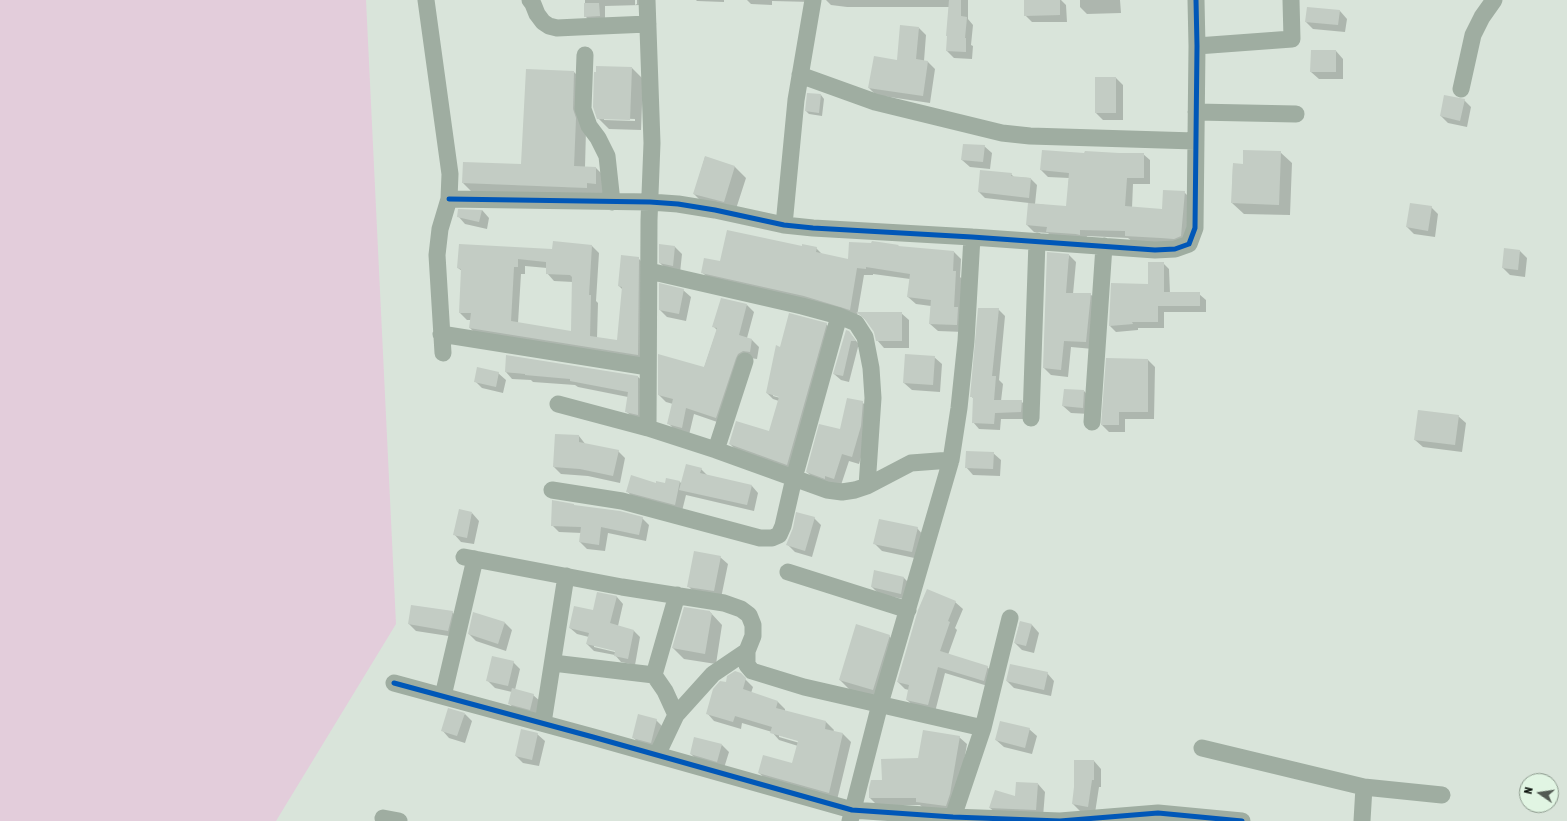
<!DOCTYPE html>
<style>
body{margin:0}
#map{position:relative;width:1567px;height:821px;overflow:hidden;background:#d9e4da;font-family:"Asap Condensed",sans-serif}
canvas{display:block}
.north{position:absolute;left:1519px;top:773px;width:40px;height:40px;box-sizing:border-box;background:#e1f5e3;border:1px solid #8b998c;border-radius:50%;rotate:283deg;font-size:11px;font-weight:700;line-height:16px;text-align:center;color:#09100a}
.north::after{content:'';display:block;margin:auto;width:14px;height:18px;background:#525a53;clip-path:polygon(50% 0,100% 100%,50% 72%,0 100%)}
</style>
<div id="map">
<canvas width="1567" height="821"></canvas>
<div class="north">N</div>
</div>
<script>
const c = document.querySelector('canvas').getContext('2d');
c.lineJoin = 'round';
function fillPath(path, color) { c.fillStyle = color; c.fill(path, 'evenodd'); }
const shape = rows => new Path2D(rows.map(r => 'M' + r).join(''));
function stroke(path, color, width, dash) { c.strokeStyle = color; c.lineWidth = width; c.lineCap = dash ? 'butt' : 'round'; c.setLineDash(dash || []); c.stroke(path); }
fillPath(shape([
 [0,0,366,0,396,624,276,821,0,821]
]), '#e3cddb');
fillPath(shape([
 [585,0,635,0,635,5,637,4,637,0,641,0,641,5,605,6,605,22,591,22,585,16],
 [696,0,724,0,724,2,697,1],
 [747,0,814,0,812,2,772,1,772,5,751,4],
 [826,0,968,0,968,19,973,25,971,45,973,46,972,59,954,58,947,51,949,7,847,7,831,5],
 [1025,0,1061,0,1066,5,1067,22,1032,22,1025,15],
 [1080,0,1120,0,1121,13,1087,14,1080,7],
 [1340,11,1347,19,1345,32,1313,29,1306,22],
 [919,28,926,35,924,61,928,62,935,69,930,103,876,95,869,88,898,61],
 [1336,51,1343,59,1343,79,1319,79,1311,72],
 [632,68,643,79,641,130,609,129,598,118],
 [604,118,635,119,635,121,604,120],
 [574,72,585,83,586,130,585,167,596,168,607,179,606,194,474,194,463,183,522,165],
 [1116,78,1123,85,1123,120,1103,120,1096,113],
 [808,94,821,95,824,99,822,116,809,114,806,111],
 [1464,100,1471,107,1467,127,1448,123,1441,116],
 [984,146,992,153,990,169,970,167,962,160],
 [1280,152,1292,163,1290,215,1244,214,1232,203,1233,164,1244,165],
 [1085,154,1143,154,1150,160,1150,184,1133,184,1132,208,1162,210,1184,192,1191,199,1188,243,1133,242,1128,238,1087,236,1086,241,1054,239,1048,233,1034,232,1027,225,1029,203,985,198,979,192,1011,174,1014,177,1030,178,1037,185,1035,204,1067,207,1069,178,1048,177,1041,170],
 [705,157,735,167,746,178,735,212,705,205,694,194],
 [1431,207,1438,214,1435,237,1414,234,1407,227],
 [482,210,489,218,487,229,465,224,458,216],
 [660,245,675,247,682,254,680,273,667,270,660,263],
 [592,246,599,253,596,301,598,303,597,338,618,341,623,290,619,286,638,258,646,266,645,362,477,335,470,328,471,320,467,320,460,313,462,271,458,268],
 [525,266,547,268,547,273,554,281,573,282,572,332,518,323,521,274,525,274],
 [898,246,900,248,954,252,961,259,960,277,963,280,964,332,938,331,930,324,931,306,916,304,908,297,910,279,873,274,873,275,864,275,857,316,709,279,702,272,721,263,802,248,816,248,823,255,849,260],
 [1520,251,1527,258,1525,277,1510,275,1503,268],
 [1069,255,1076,262,1073,294,1090,294,1098,301,1093,349,1071,347,1068,377,1051,375,1044,368],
 [1163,263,1169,269,1170,293,1199,294,1206,300,1206,312,1164,312,1164,328,1138,328,1138,330,1116,332,1110,326,1149,285],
 [683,290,691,297,686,321,667,317,660,310],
 [747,305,754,312,747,338,752,340,759,347,757,359,750,358,723,424,694,414,689,435,676,431,668,423,673,404,666,402,659,395,704,368,717,330,714,327],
 [998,309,1005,316,999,380,1003,384,1001,401,1021,401,1028,408,1027,419,1001,419,1000,430,979,429,973,422,974,399,971,396],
 [859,313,901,313,909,320,909,348,884,348,877,340,874,331,868,322],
 [826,324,833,331,794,471,736,450,730,444,770,432,779,401,773,399,767,393,781,348],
 [773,394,784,397,784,399,773,396],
 [849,332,861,347,858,347,849,382,841,380,834,374],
 [934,357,942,364,940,392,912,390,904,383],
 [1148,360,1155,367,1154,419,1125,419,1125,432,1109,432,1102,425],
 [506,372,638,377,645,383,645,421,633,418,626,411,628,397,578,387,575,385,533,382,531,380,512,379],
 [498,373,506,380,503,393,482,388,475,381],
 [1084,391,1091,398,1090,414,1071,413,1063,406],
 [862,402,870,410,868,434,859,464,849,461,841,485,814,479,807,472],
 [1458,416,1466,423,1462,452,1423,447,1415,440],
 [579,436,586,445,618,451,625,458,620,483,588,476,561,474,554,467],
 [993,453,1001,460,1000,476,973,475,966,467],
 [701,469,708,476,752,486,758,493,754,511,686,495,682,511,634,499,627,491,657,484,680,482,682,484],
 [575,506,642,518,649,525,646,541,608,533,605,551,587,549,580,542,582,533,559,532,552,525],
 [472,513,479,521,474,544,461,542,454,534],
 [814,518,821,525,812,557,795,552,788,545],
 [917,528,924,536,919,559,882,551,874,543],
 [720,557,728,564,721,598,696,594,689,587],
 [904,578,911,585,908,600,879,594,872,587],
 [598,594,617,597,623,604,618,626,634,631,640,637,635,665,621,662,615,655,594,651,587,644,589,637,577,634,570,628,594,611],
 [594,645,620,651,619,653,594,647],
 [955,602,963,609,955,628,957,630,948,655,987,667,995,674,991,687,945,673,935,712,915,707,907,700,909,690,905,689,898,682],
 [452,612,459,619,455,637,416,631,409,624],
 [710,612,722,625,716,664,684,659,673,648],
 [1020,622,1032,625,1039,633,1034,653,1022,650,1015,643],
 [505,623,512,630,506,651,476,641,469,634],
 [889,636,900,647,884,701,851,691,840,680],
 [513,662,520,669,515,690,533,695,541,702,537,716,516,711,509,703,512,692,495,688,487,680],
 [1047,673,1054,681,1051,696,1014,688,1007,681],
 [740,674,753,687,751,693,778,702,785,709,785,712,826,722,834,730,833,732,843,734,851,742,837,800,767,780,759,773,793,764,798,746,779,740,772,732,742,723,741,729,714,721,707,713,726,684],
 [779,735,803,742,803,744,779,737],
 [465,714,472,721,465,743,449,738,442,730],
 [656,720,663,727,658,750,640,745,633,737],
 [1029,729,1037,736,1032,754,1004,747,996,740],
 [537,734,545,741,539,766,523,763,516,756],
 [959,737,967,744,957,802,953,813,924,809,920,805,877,805,870,798,919,759],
 [722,745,729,752,724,768,698,761,691,754],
 [1094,761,1101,769,1101,787,1099,787,1095,813,1080,811,1073,804],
 [1038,784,1045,792,1043,817,998,815,990,808,996,791,1016,798]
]), '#0003');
fillPath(shape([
 [949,0,961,0,961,16,967,17,965,38,966,38,966,52,946,51,947,36,946,36],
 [1024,0,1060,0,1060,15,1024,16],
 [584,3,599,3,600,16,584,17],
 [1307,7,1340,10,1338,25,1305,22],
 [900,25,919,27,916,59,928,61,923,96,868,88,874,56,897,60],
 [1311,50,1336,50,1336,72,1310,72],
 [596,66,632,67,630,120,597,119,593,107,594,72,596,72],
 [526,69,574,71,573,109,576,118,574,166,596,167,596,184,587,183,587,188,462,183,463,162,521,164],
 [1095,77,1116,77,1116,113,1095,113],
 [807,93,821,94,819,113,805,111],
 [1444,95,1465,99,1460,121,1440,116],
 [963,144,985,145,983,162,961,160],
 [1042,150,1084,153,1085,151,1119,153,1144,153,1144,178,1127,178,1125,206,1162,209,1163,190,1185,191,1181,236,1174,239,1161,238,1125,236,1125,231,1080,230,1080,235,1076,234,1046,232,1047,227,1026,225,1028,203,1066,206,1069,173,1040,170],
 [1243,150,1281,151,1279,205,1231,203,1233,163,1243,164],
 [705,156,735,166,724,202,693,194],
 [980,170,1012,173,1011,176,1031,178,1029,198,978,192],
 [1410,203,1432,206,1428,231,1406,227],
 [458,209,482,210,479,222,457,217],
 [727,230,802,246,802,244,817,247,816,252,848,259,849,242,871,243,872,241,879,242,899,245,898,246,954,251,953,271,956,271,954,307,958,307,957,325,929,324,931,300,907,297,910,274,866,267,866,269,857,268,850,310,804,296,701,273,704,258,720,261],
 [553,241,592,245,589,295,591,295,590,336,617,340,622,287,618,286,621,255,639,257,638,355,469,328,471,313,459,313,461,269,457,268,459,244,552,249],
 [518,259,546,262,546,274,570,275,572,277,571,331,511,321,514,267,518,267],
 [659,244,675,246,673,266,659,263],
 [1504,248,1520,250,1518,270,1502,268],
 [1047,252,1069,254,1066,293,1091,293,1086,342,1064,341,1061,370,1043,368],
 [1148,262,1164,262,1164,292,1200,292,1200,306,1158,306,1158,322,1132,322,1133,324,1109,326,1111,283,1148,284],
 [659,283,684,289,679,314,659,310],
 [721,298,747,304,739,335,752,339,750,352,743,351,738,354,736,358,716,418,686,408,682,428,667,424,673,399,658,395,658,354,704,367,717,328,712,327],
 [978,308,999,308,992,376,996,376,994,400,1022,400,1021,412,995,413,994,424,972,423,973,397,970,397],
 [856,312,902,312,902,341,876,341,874,332,864,318],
 [789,313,827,323,787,465,729,444,736,421,769,431,779,397,766,393,776,345,780,347],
 [846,330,849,331,856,341,851,341,843,376,833,374],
 [905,354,935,356,933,385,903,383],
 [506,355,638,376,638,415,625,412,628,392,570,381,570,379,525,375,525,374,505,372],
 [1106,358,1148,359,1148,412,1119,412,1119,425,1101,425],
 [477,367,499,372,496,387,474,382],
 [1064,389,1084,390,1083,408,1062,406],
 [847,398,863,401,861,426,852,457,842,454,834,479,825,476,825,479,806,472,819,424,840,429],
 [1418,410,1459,415,1455,445,1414,440],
 [555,434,579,435,579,442,619,450,613,476,580,469,553,467],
 [966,451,994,452,993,469,965,468],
 [686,464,702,468,700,473,752,485,747,505,679,490],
 [631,475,656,483,656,481,665,483,666,478,680,481,675,505,626,492],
 [552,500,574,504,574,505,620,511,643,517,639,535,601,527,599,545,579,542,581,527,551,526],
 [459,509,472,512,467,538,453,535],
 [796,512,815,517,805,551,786,545,793,528],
 [879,519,918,527,912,552,873,544],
 [694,551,721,556,714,591,687,587],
 [874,570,904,577,901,594,871,587],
 [927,589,956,601,948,621,950,622,940,651,988,666,984,681,938,667,928,705,906,700,909,685,897,682,918,610],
 [597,592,617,596,610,623,634,630,628,659,614,656,615,651,586,644,589,633,569,628,574,606,593,610],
 [411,605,453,611,448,631,408,624],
 [684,607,710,611,710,613,712,613,705,654,672,648],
 [473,612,505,622,498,644,468,634],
 [1020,621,1032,624,1026,646,1014,643],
 [856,624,890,635,873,690,839,680],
 [492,656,514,661,508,686,486,681],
 [1010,664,1048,672,1044,690,1006,681],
 [735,671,741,673,746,678,743,689,778,701,776,708,826,721,825,729,843,733,829,793,758,773,763,755,792,763,798,741,770,733,772,727,735,716,733,722,706,714,713,689,720,681,726,682,727,676],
 [512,688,534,694,530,710,508,704],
 [448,708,465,713,457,736,441,731],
 [638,714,657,719,651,743,632,738],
 [1000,721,1030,728,1025,748,995,740],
 [521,729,538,733,532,760,515,756],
 [923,730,960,736,950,794,946,806,916,802,916,798,869,798,869,788,871,780,882,780,881,759,918,758],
 [694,737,722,744,717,762,690,754],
 [1074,760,1094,760,1094,780,1092,780,1088,807,1072,804,1074,787],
 [1016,782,1038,783,1036,810,989,808,995,790,1015,796]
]), '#c3ccc4');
stroke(shape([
 [426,0,450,174,449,199,440,229,437,255,443,353],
 [530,0,533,4,537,14,543,22,549,26,557,28,578,27,648,24],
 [647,0,652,143,649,220,648,428],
 [1197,46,1292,39,1291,0],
 [585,55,583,109,589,126,598,138,607,156,612,202],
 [800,75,875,102,1002,133,1030,136,1195,141],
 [1461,89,1473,35,1482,17,1494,0],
 [1196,112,1296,114],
 [449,199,650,202,678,204,715,210,784,225,813,228,972,237,1155,250,1175,249,1189,244,1195,228,1197,46,1196,0],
 [784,225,796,100,813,0],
 [649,271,802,306,839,316,856,323,865,337,871,368,873,398,867,486],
 [441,334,648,367],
 [558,404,648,428,716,450,827,490,842,492,855,490,867,486,911,463,951,460],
 [1031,418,1037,241],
 [1092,422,1104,246],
 [716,450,745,361],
 [552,490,622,501,760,538,772,538,779,535,783,526,794,478,839,316],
 [464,557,622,587,724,603,741,609,749,615,753,625,753,636,747,651,747,665,752,671,804,687,983,728],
 [788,572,908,610],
 [553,663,654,675],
 [394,683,593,737,852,810,953,817,1060,821,1158,813,1242,821],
 [443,696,475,559],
 [676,715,665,691,654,675,677,595],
 [543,723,566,576],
 [1202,748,1364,787,1362,821],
 [657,755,676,715,713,674,747,651],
 [1364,787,1442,795],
 [953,817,983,728,1010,618],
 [383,818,399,821],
 [850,821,880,704,951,460,959,408,966,341,972,237]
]), '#9fada1', 17);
stroke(shape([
 [449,199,650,202,678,204,715,210,784,225,813,228,972,237,1155,250,1175,249,1189,244,1195,228,1197,46,1196,0],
 [394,683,593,737,852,810,953,817,1060,821,1158,813,1242,821]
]), '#0057b8', 5);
</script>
